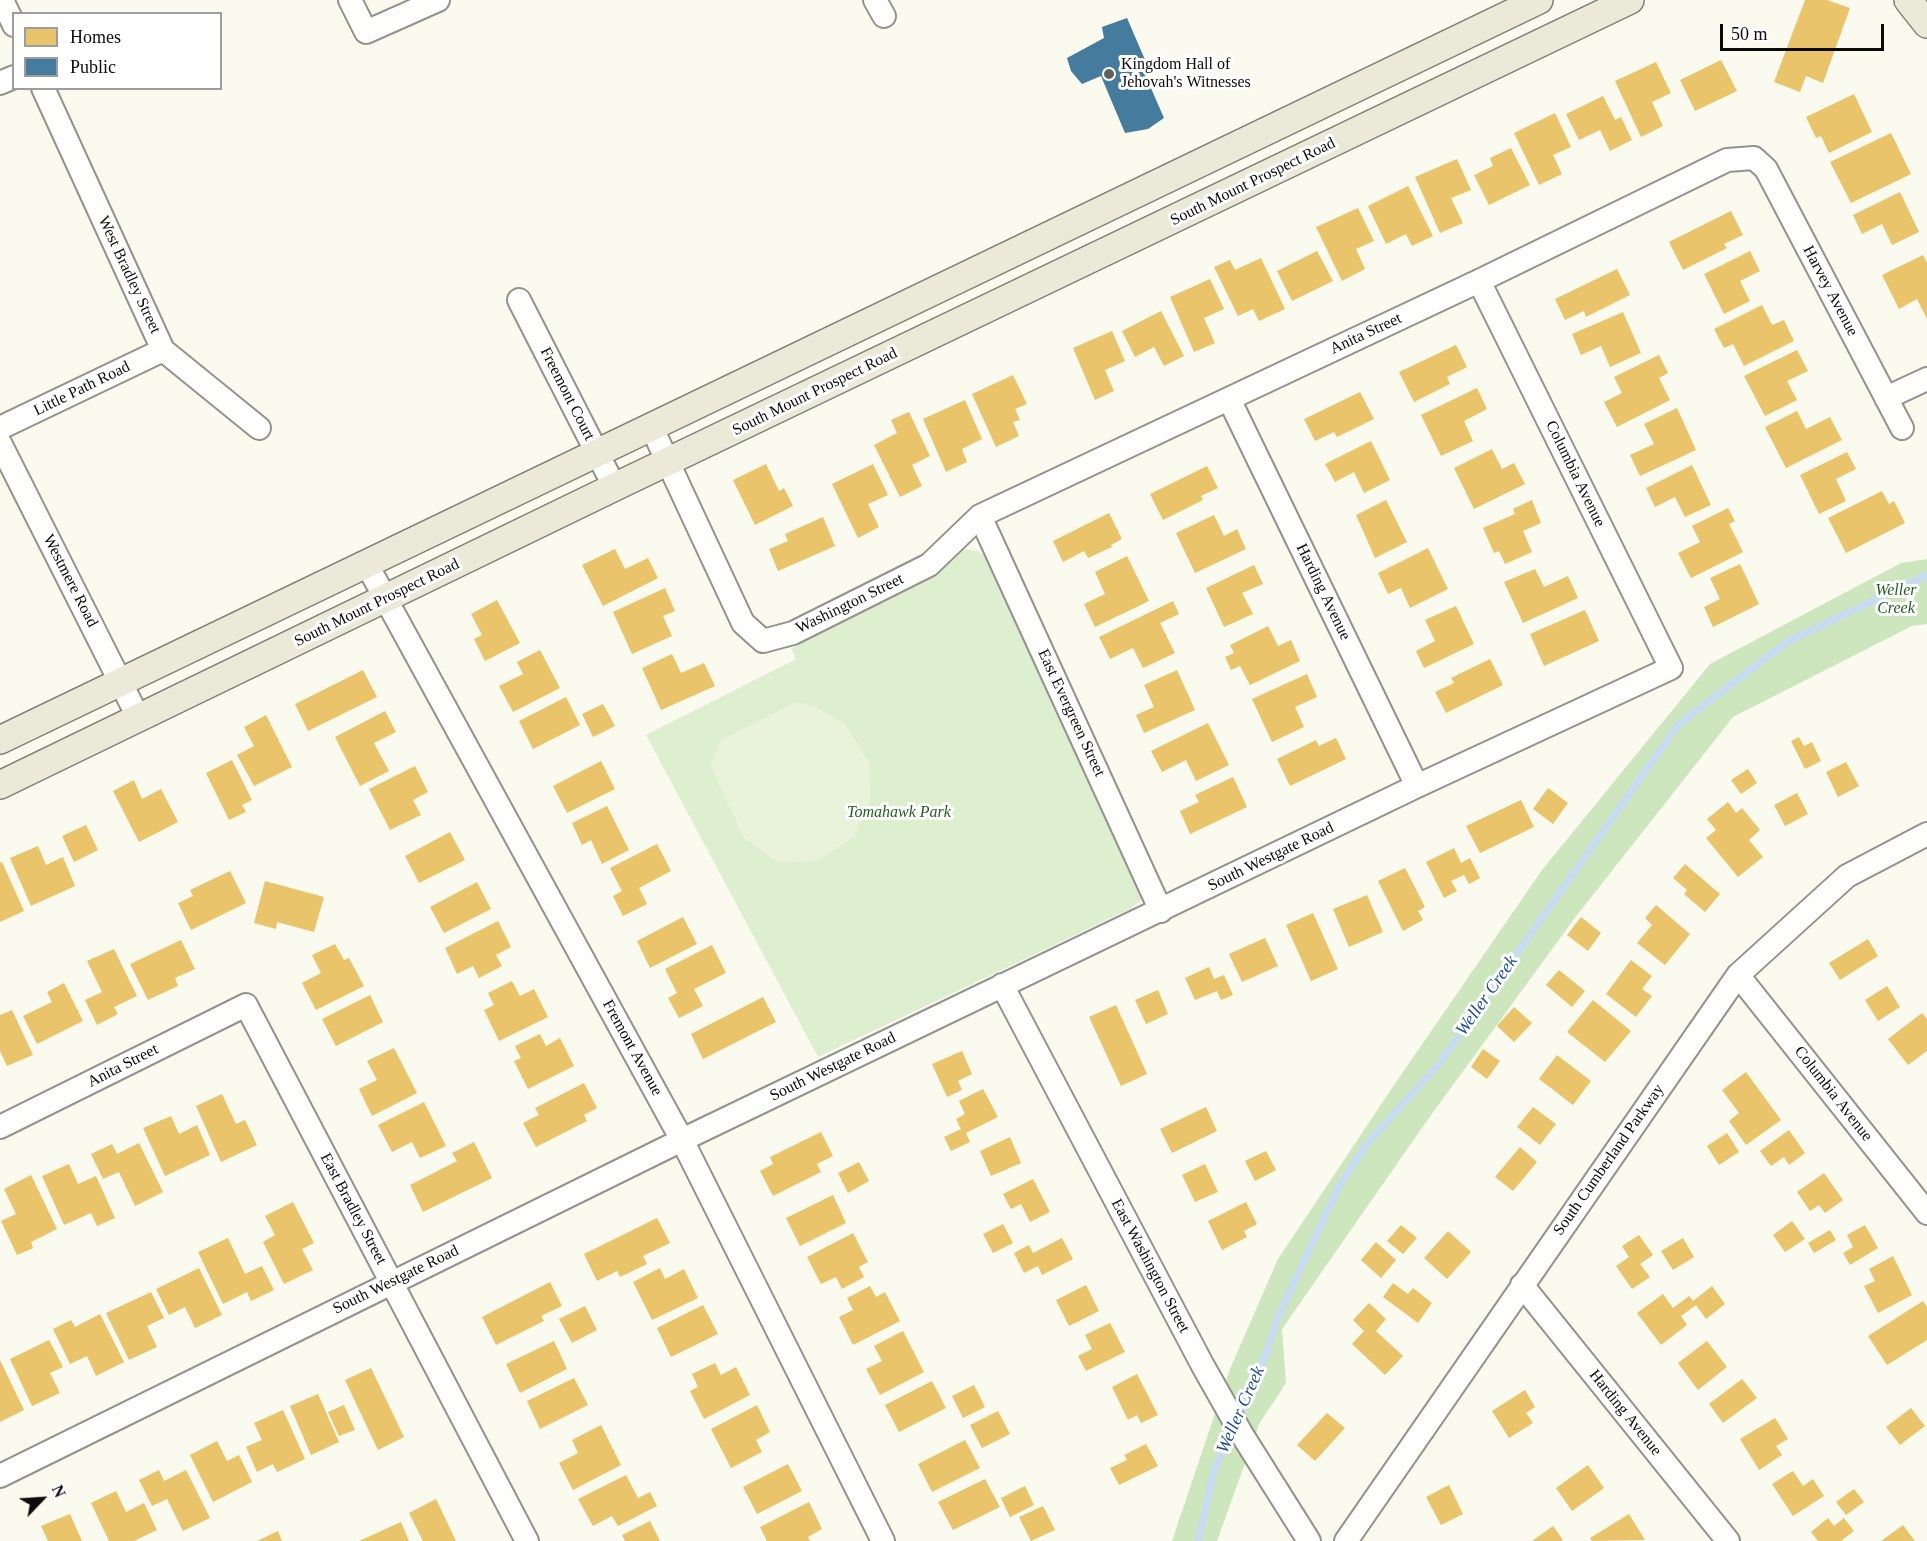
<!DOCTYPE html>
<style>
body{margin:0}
#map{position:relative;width:1927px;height:1541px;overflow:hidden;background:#fafaee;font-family:"Times New Roman",serif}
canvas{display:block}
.legend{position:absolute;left:12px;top:12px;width:210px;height:78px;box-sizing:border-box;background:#fff;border:2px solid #9d9d9d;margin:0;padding:8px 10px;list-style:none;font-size:18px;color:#0b0b0b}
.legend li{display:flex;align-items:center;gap:12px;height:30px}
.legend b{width:30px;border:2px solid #9d9d9d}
.north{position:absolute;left:12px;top:1469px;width:60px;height:60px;-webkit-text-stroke:4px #fff;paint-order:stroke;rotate:65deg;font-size:16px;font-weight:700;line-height:24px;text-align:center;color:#0b0b0b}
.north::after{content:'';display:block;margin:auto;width:21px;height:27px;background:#0b0b0b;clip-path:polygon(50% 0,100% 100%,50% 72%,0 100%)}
.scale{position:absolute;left:1720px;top:24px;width:164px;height:27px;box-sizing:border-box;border:3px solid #0b0b0b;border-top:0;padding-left:8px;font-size:18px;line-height:21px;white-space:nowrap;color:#0b0b0b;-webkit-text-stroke:4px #fff;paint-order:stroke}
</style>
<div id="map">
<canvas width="1927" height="1541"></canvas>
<ul class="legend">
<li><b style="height:16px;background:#e9c46a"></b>Homes</li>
<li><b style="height:16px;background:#457b9d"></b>Public</li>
</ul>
<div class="north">N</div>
<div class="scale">50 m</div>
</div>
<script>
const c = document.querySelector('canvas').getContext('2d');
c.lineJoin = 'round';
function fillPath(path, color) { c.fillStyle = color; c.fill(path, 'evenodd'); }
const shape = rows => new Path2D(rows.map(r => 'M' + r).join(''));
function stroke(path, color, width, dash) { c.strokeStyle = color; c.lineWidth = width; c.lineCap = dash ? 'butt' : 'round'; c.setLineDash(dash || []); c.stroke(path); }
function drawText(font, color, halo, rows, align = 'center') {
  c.font = font + ' "Times New Roman",serif'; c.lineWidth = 6; c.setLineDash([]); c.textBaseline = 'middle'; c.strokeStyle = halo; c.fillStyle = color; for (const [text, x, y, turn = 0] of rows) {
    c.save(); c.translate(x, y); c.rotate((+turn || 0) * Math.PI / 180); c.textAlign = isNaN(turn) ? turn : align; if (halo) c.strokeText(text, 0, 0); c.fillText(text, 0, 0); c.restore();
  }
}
fillPath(shape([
 [963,549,979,551,989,562,1139,882,1141,900,1130,909,818,1057,646,735,796,659,791,648,928,580,952,555]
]), '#deefcf');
fillPath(shape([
 [1927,559,1927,624,1912,626,1733,717,1574,919,1426,1122,1282,1329,1286,1383,1259,1424,1217,1541,1172,1541,1230,1369,1278,1259,1392,1088,1542,870,1710,664,1901,563]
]), '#cde6be');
fillPath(shape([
 [796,702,814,706,845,724,869,762,870,800,854,837,819,860,779,863,743,837,710,764,721,740]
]), '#e8f3d9');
fillPath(shape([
 [1805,0,1827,0,1850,8,1823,83,1806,76,1800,92,1774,82],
 [1721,60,1737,91,1695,111,1680,80],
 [1656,62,1671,93,1652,102,1663,126,1641,137,1615,81],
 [1854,94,1872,132,1829,153,1821,136,1816,138,1806,117],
 [1603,96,1615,120,1621,117,1632,140,1610,151,1600,130,1579,140,1566,114],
 [1555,113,1571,147,1553,155,1562,174,1539,185,1514,133],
 [1891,133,1911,174,1851,203,1830,162],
 [1511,148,1530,185,1489,205,1474,175,1493,166,1490,158],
 [1457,159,1471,190,1451,198,1463,223,1440,233,1415,177],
 [1408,186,1433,236,1412,246,1406,234,1386,244,1368,206],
 [1900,192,1919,232,1892,245,1882,224,1862,234,1853,215],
 [1358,208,1374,241,1356,249,1365,269,1342,281,1316,227],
 [1731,211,1743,235,1724,244,1727,248,1683,270,1669,242],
 [1317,251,1333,281,1292,301,1277,271],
 [1750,251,1760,271,1740,281,1750,301,1724,314,1704,274],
 [1923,255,1927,263,1927,319,1917,299,1899,309,1882,275],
 [1261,258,1285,309,1259,321,1253,309,1238,316,1214,267,1230,260,1235,270],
 [1617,269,1630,295,1586,317,1584,311,1565,320,1555,299],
 [1210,279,1224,309,1204,318,1215,343,1194,352,1170,297],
 [1762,305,1772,325,1784,320,1794,341,1744,366,1733,344,1724,348,1714,329],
 [1161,311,1184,356,1164,366,1154,347,1135,357,1122,331],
 [1623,312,1641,353,1610,367,1601,346,1581,355,1572,334],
 [1112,331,1125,361,1105,370,1114,391,1095,400,1073,348],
 [1456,345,1467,367,1447,377,1450,384,1414,402,1399,372],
 [1797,350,1808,371,1787,381,1797,400,1765,416,1744,376],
 [1659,355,1668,373,1659,378,1670,400,1617,427,1604,402,1622,393,1614,377],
 [1013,375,1027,404,1015,409,1020,420,1013,422,1019,436,996,447,972,394],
 [1477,388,1487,409,1464,421,1473,441,1441,456,1421,415],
 [1360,392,1374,419,1337,437,1334,432,1315,441,1304,419],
 [965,400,982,439,962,449,967,462,946,472,923,419],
 [1677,408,1696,450,1640,476,1630,455,1654,444,1644,424],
 [1797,411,1806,429,1830,417,1842,440,1786,468,1765,427],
 [909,412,930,456,912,465,922,486,900,497,874,445,897,433,891,420],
 [1371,441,1390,480,1364,493,1354,472,1335,482,1325,464],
 [1492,449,1502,469,1514,463,1525,484,1474,509,1454,468],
 [1847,452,1856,469,1836,479,1846,501,1819,514,1800,475],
 [766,464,779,491,784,488,793,506,755,525,733,480],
 [873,464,888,495,868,504,879,527,858,538,832,484],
 [1692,465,1711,505,1685,517,1675,497,1655,507,1646,488],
 [1207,466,1218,488,1201,496,1203,500,1163,520,1150,494],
 [1882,491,1889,504,1894,501,1905,523,1846,553,1828,518],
 [1386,500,1407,542,1375,558,1356,515],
 [1532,500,1541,523,1523,531,1532,552,1505,564,1499,551,1494,553,1483,528,1515,514,1513,509],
 [1728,508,1735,521,1729,524,1743,552,1691,578,1678,553,1700,542,1692,526],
 [1109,513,1122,539,1111,545,1112,547,1088,558,1084,551,1063,562,1053,541],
 [1214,515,1224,536,1237,529,1246,549,1195,573,1176,533],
 [823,517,835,546,778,571,769,549,788,541,785,534],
 [1428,548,1448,589,1410,608,1401,588,1388,594,1378,573],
 [615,549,625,569,648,558,658,578,603,606,582,565],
 [1127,556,1149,601,1095,627,1084,604,1105,594,1095,572],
 [1740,564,1759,604,1713,627,1704,607,1720,599,1710,578],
 [1254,565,1263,584,1242,593,1253,614,1224,627,1206,588],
 [1535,569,1544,587,1568,576,1578,598,1523,623,1504,582],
 [665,588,675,611,663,616,672,636,632,654,613,612],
 [497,600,520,643,485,661,474,639,482,635,471,614],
 [1173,601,1179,614,1160,623,1175,653,1143,668,1133,648,1110,659,1099,637],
 [1456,606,1474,644,1424,668,1416,651,1435,641,1425,620],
 [1585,610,1599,641,1544,666,1530,634],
 [1268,626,1278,646,1291,640,1300,661,1250,685,1240,666,1231,670,1225,657,1234,653,1230,645],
 [540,650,560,688,513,712,499,686,523,674,517,662],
 [672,654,681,673,704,663,715,686,661,710,642,668],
 [1490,659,1503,685,1446,713,1435,692,1454,683,1451,678],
 [363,670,377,697,308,731,295,704],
 [1177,670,1195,710,1144,733,1136,715,1154,707,1144,685],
 [1307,674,1317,697,1295,707,1304,727,1272,742,1252,699],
 [566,697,580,725,533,749,519,721],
 [603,704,615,726,593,737,582,714],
 [385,711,396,732,374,743,389,771,360,786,335,737],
 [266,715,292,767,254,786,237,755,254,746,244,727],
 [1208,723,1229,765,1196,781,1186,760,1162,772,1151,751],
 [1799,737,1804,746,1812,742,1821,761,1805,769,1791,741],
 [1336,738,1346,759,1290,786,1277,759,1316,740,1319,746],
 [232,760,252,800,242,805,246,812,229,820,206,773],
 [601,761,615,789,567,813,553,786],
 [1846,762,1859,786,1838,797,1826,772],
 [415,766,428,792,413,800,421,815,390,830,369,789],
 [1748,769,1757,783,1741,794,1731,780],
 [1233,777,1247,807,1190,834,1180,811,1199,802,1195,795],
 [134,780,142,799,161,789,178,822,139,842,113,791],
 [1548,788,1568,803,1553,824,1533,809],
 [1797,793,1808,814,1785,826,1774,805],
 [1521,800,1534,827,1480,853,1466,826],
 [1728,802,1736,813,1742,808,1760,830,1749,840,1763,857,1738,877,1706,838,1716,830,1707,819],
 [607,806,629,850,602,864,591,840,582,845,572,823],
 [86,825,98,850,74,862,62,836],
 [450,832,465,860,419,883,405,856],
 [657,844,671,871,639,888,647,904,623,916,613,896,622,891,610,868],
 [38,846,46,865,63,857,75,886,31,906,10,858],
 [1454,848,1461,863,1470,858,1480,878,1469,884,1464,875,1451,881,1457,891,1444,898,1426,862],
 [2,862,24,911,0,922,0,863],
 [1685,864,1720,894,1705,912,1684,894,1687,890,1673,878],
 [1405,868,1425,907,1418,911,1423,920,1403,931,1378,881],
 [230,871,246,903,191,930,178,903,193,896,190,890],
 [265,881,324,897,314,932,277,922,276,929,254,923],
 [477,882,491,909,444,933,430,907],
 [1367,895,1383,932,1349,947,1333,909],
 [1656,905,1690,934,1665,965,1637,943,1652,925,1645,918],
 [1313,913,1338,969,1311,981,1286,925],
 [683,917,697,944,650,968,637,941],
 [1581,917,1601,933,1588,951,1567,935],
 [498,921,511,947,496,955,502,966,479,978,473,966,457,974,445,948],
 [1265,938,1278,966,1242,982,1229,954],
 [1868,939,1878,956,1840,980,1829,963],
 [181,940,195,969,175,978,178,986,148,1000,130,964],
 [335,944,344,960,349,958,364,986,316,1010,302,983,321,973,312,955],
 [712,945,726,973,694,989,703,1006,679,1018,668,998,677,993,665,969],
 [114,949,137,996,114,1007,118,1014,97,1025,85,1000,102,992,87,961],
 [1631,960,1652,976,1642,989,1652,996,1636,1017,1606,994],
 [1209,967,1214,979,1224,975,1233,995,1221,1000,1217,991,1195,1000,1185,978],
 [1559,970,1585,991,1572,1007,1546,985],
 [512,981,520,996,534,989,548,1017,499,1041,484,1010,494,1005,488,993],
 [64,983,83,1021,37,1044,23,1016,52,1002,47,992],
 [1887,986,1900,1007,1878,1021,1865,1000],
 [1158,990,1168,1014,1146,1024,1135,1000],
 [370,995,383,1022,336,1046,322,1019],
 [763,997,776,1022,703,1059,691,1034],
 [1593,1000,1631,1031,1605,1062,1567,1032],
 [1116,1005,1147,1074,1121,1086,1089,1017],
 [1514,1007,1532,1023,1514,1042,1497,1026],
 [12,1010,33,1055,7,1066,0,1051,0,1015],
 [1922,1013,1927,1019,1927,1051,1908,1065,1888,1039],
 [540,1034,546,1046,560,1038,574,1066,528,1089,514,1061,521,1058,515,1046],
 [394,1048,417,1093,372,1116,359,1089,377,1080,367,1061],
 [1483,1049,1500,1061,1487,1079,1471,1067],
 [962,1051,972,1074,958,1081,962,1090,947,1097,932,1064],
 [1557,1055,1591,1081,1573,1105,1539,1079],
 [1746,1072,1781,1120,1746,1145,1729,1121,1739,1113,1722,1090],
 [584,1083,597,1108,584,1115,587,1121,536,1147,523,1123,539,1115,535,1108],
 [983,1089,998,1117,966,1133,970,1142,951,1151,944,1137,961,1129,956,1119,965,1114,959,1101],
 [222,1094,236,1124,245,1120,257,1145,221,1162,196,1106],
 [424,1102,446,1146,420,1158,412,1142,392,1152,378,1125],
 [1206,1107,1217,1131,1172,1153,1160,1129],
 [1533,1107,1556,1124,1540,1145,1517,1127],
 [171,1116,179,1134,197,1125,210,1155,165,1176,143,1128],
 [1789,1130,1805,1153,1789,1165,1784,1157,1771,1166,1760,1151],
 [821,1132,833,1156,817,1164,821,1172,773,1196,760,1171,773,1164,770,1157],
 [1727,1133,1739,1152,1719,1165,1707,1146],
 [1010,1137,1021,1163,991,1176,980,1151],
 [474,1142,492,1178,423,1212,410,1185,457,1161,452,1153],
 [139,1143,163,1192,135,1206,119,1172,103,1179,91,1154,112,1144,117,1154],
 [1520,1147,1537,1162,1513,1191,1495,1177],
 [1266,1151,1276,1170,1255,1181,1245,1161],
 [859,1162,869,1181,848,1193,838,1173],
 [69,1164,78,1184,96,1176,115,1218,97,1226,91,1213,64,1225,42,1176],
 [1205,1164,1218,1192,1195,1202,1182,1175],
 [1824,1173,1843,1200,1825,1213,1819,1205,1810,1211,1797,1192],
 [31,1175,57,1229,31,1242,33,1248,17,1255,1,1221,16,1214,4,1189],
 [1033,1179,1050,1212,1030,1222,1021,1204,1011,1209,1003,1194],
 [833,1195,846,1223,800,1246,786,1218],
 [293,1202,314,1243,302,1249,313,1270,284,1284,263,1242,275,1235,265,1216],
 [1246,1202,1257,1224,1244,1231,1247,1237,1222,1250,1208,1221],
 [657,1218,670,1243,643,1256,647,1264,620,1277,617,1271,597,1281,584,1254],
 [1792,1221,1805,1239,1785,1252,1773,1235],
 [1003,1224,1013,1243,993,1253,983,1234],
 [1401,1225,1417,1238,1403,1254,1387,1241],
 [1865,1225,1878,1248,1850,1265,1843,1253,1853,1247,1847,1235],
 [1830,1230,1836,1240,1814,1253,1808,1243],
 [1448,1231,1471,1252,1447,1279,1424,1258],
 [853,1233,868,1262,859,1267,864,1277,842,1289,836,1277,821,1284,807,1257],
 [1639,1235,1653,1255,1640,1264,1650,1277,1632,1289,1616,1266,1629,1257,1622,1246],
 [228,1238,245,1274,262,1266,274,1290,251,1301,247,1292,223,1304,198,1252],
 [1062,1238,1073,1259,1042,1275,1038,1266,1024,1273,1014,1253,1029,1245,1033,1253],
 [1683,1238,1694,1257,1673,1270,1661,1251],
 [1376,1242,1396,1260,1381,1278,1361,1260],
 [1893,1256,1912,1295,1878,1313,1864,1286,1875,1281,1869,1269],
 [199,1268,222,1315,195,1328,185,1307,169,1315,156,1289],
 [660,1268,665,1279,684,1269,698,1298,652,1320,633,1282],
 [550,1282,562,1306,541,1316,544,1321,496,1345,482,1317],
 [1393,1283,1408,1294,1413,1288,1432,1303,1418,1323,1383,1297],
 [1086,1285,1099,1311,1069,1326,1056,1300],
 [870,1286,876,1297,885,1292,900,1321,853,1345,839,1317,853,1310,847,1298],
 [1712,1286,1725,1304,1706,1319,1696,1305,1681,1316,1687,1325,1661,1345,1637,1313,1663,1294,1673,1308,1689,1296,1693,1301],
 [151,1292,164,1318,147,1326,157,1347,129,1360,106,1313],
 [1923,1301,1927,1307,1927,1340,1887,1365,1868,1336],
 [1369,1303,1386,1319,1376,1331,1403,1356,1385,1375,1352,1344,1364,1331,1353,1320],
 [703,1305,718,1334,671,1357,657,1328],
 [585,1306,597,1330,572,1343,559,1319],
 [100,1314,124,1362,96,1376,87,1356,70,1364,53,1329,71,1320,75,1327],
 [1110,1323,1125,1352,1086,1371,1078,1356,1092,1349,1085,1335],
 [903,1331,924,1372,880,1395,866,1369,882,1361,874,1346],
 [49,1340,63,1367,50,1373,60,1393,32,1406,10,1359],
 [554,1341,567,1369,520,1393,506,1364],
 [1707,1341,1727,1367,1698,1390,1678,1363],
 [0,1360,24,1410,0,1422],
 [715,1363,721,1375,736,1367,750,1395,704,1419,690,1391,698,1387,692,1374],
 [371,1368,404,1437,378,1450,345,1380],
 [1137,1374,1158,1415,1141,1423,1137,1415,1128,1420,1112,1387],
 [574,1378,588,1405,540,1429,527,1401],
 [1742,1379,1757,1398,1723,1423,1709,1404],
 [932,1381,946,1408,899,1432,885,1405],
 [974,1385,985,1407,963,1418,952,1396],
 [1525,1390,1535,1407,1526,1413,1533,1423,1509,1438,1492,1411],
 [318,1394,339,1442,311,1455,290,1406],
 [344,1405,355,1430,339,1436,328,1412],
 [757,1405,770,1432,756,1440,762,1452,731,1468,711,1429],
 [1911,1408,1925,1426,1900,1445,1886,1427],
 [283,1410,305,1459,277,1472,273,1464,257,1472,246,1447,262,1440,254,1423],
 [998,1411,1010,1434,982,1448,970,1425],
 [1327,1413,1345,1428,1315,1461,1297,1445],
 [1775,1418,1788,1439,1776,1446,1782,1455,1759,1470,1740,1439],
 [601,1425,621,1465,573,1490,559,1463,578,1453,572,1440],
 [965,1440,980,1468,932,1492,918,1464],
 [217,1441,227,1461,239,1455,252,1482,213,1502,190,1455],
 [1146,1444,1158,1466,1119,1485,1110,1468,1127,1460,1124,1455],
 [788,1464,802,1491,757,1514,743,1487],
 [1588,1465,1604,1488,1572,1511,1556,1488],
 [159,1470,164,1481,186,1470,210,1518,183,1531,167,1499,152,1506,139,1480],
 [1793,1471,1803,1486,1813,1479,1824,1496,1793,1516,1772,1484],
 [626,1475,638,1498,650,1492,657,1506,618,1526,612,1516,593,1526,578,1499],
 [985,1479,1000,1507,953,1530,938,1502],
 [1449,1485,1463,1514,1441,1525,1426,1497],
 [1025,1486,1034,1505,1010,1517,1001,1498],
 [1854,1489,1864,1502,1846,1515,1836,1502],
 [116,1491,126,1512,144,1503,157,1530,134,1541,109,1541,91,1503],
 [436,1499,456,1541,423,1541,409,1513],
 [809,1502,822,1529,808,1537,810,1541,767,1541,760,1527],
 [1043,1506,1055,1530,1031,1541,1019,1517],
 [70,1514,82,1541,48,1541,41,1526],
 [1629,1514,1645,1540,1592,1541,1590,1538],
 [1828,1518,1834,1526,1844,1518,1854,1531,1841,1541,1818,1541,1811,1532],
 [650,1521,660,1541,625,1541,622,1535],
 [401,1522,409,1541,359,1541],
 [1903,1525,1915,1541,1881,1541],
 [1553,1526,1563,1540,1561,1541,1532,1541],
 [278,1531,282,1541,257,1541]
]), '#e9c46a');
fillPath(shape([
 [1127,18,1146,62,1140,63,1164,118,1148,129,1125,133,1101,76,1082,84,1071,71,1067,58,1104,38,1102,27]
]), '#457b9d');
stroke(shape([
 [1239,1419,1252,1394,1279,1315,1338,1188,1366,1145,1439,1064,1678,725,1787,642,1927,575],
 [1198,1541,1215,1467,1234,1429]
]), '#c7dcf2', 7);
const minor = shape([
 [2,0,14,25],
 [350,0,366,32,438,0],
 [875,0,884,16],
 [0,83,14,77],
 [43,88,163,350,259,428],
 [519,300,615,488],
 [1886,398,1927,379],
 [1229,399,1417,786],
 [651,426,743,623,763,641,793,633,929,565,980,516,1479,281,1727,160,1754,158,1766,169,1902,428],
 [0,428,163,350],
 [0,443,139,719],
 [980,516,1161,911],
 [366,563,682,1140,883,1541],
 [1738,975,1927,1213],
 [1002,985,1203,1366,1241,1433,1309,1541],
 [0,1127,246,1005,527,1541],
 [1522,1285,1728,1541],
 [0,1476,682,1140,1417,786,1671,668,1479,281],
 [1346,1541,1738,975,1847,876,1927,834]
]);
const major = shape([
 [1908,0,1927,24],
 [0,740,1539,0],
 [0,785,625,482,1630,0]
]);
stroke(minor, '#93938d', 26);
stroke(major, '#80807a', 30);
stroke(minor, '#fefefc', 22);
stroke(major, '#ebe9d8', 27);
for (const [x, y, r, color] of [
 [1109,74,6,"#5f5f5a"]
]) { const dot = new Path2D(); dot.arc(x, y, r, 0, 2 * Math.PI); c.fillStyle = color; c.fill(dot); stroke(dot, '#fff', 2); }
drawText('16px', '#0b0b0b', '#fff', [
 ["Kingdom Hall of",1121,65],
 ["Jehovah's Witnesses",1121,83]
], 'left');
drawText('16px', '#0b0b0b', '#fff', [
 ["South Mount Prospect Road",1253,182,-26],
 ["West Bradley Street",129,275,65],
 ["Harvey Avenue",1830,291,62],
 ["Anita Street",1366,334,-25],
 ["Little Path Road",82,389,-26],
 ["South Mount Prospect Road",815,392,-26],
 ["Freemont Court",567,394,63],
 ["Columbia Avenue",1575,474,64],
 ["Westmere Road",70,581,63],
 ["Harding Avenue",1323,592,64],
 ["South Mount Prospect Road",377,603,-26],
 ["Washington Street",850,604,-26],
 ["East Evergreen Street",1071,713,65],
 ["South Westgate Road",1271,857,-26],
 ["Fremont Avenue",632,1048,61],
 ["Anita Street",123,1066,-27],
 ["South Westgate Road",833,1067,-26],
 ["Columbia Avenue",1833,1094,52],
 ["South Cumberland Parkway",1609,1160,-55],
 ["East Bradley Street",353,1209,62],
 ["East Washington Street",1150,1266,62],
 ["South Westgate Road",396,1280,-26],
 ["Harding Avenue",1625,1413,51]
]);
drawText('italic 16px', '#225f1f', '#fff', [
 ["Weller",1896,591],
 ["Creek",1896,609],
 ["Tomahawk Park",899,813]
]);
drawText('italic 18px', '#1b4c96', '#fff', [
 ["Weller Creek",1487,996,-55],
 ["Weller Creek",1241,1410,-66]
]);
</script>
